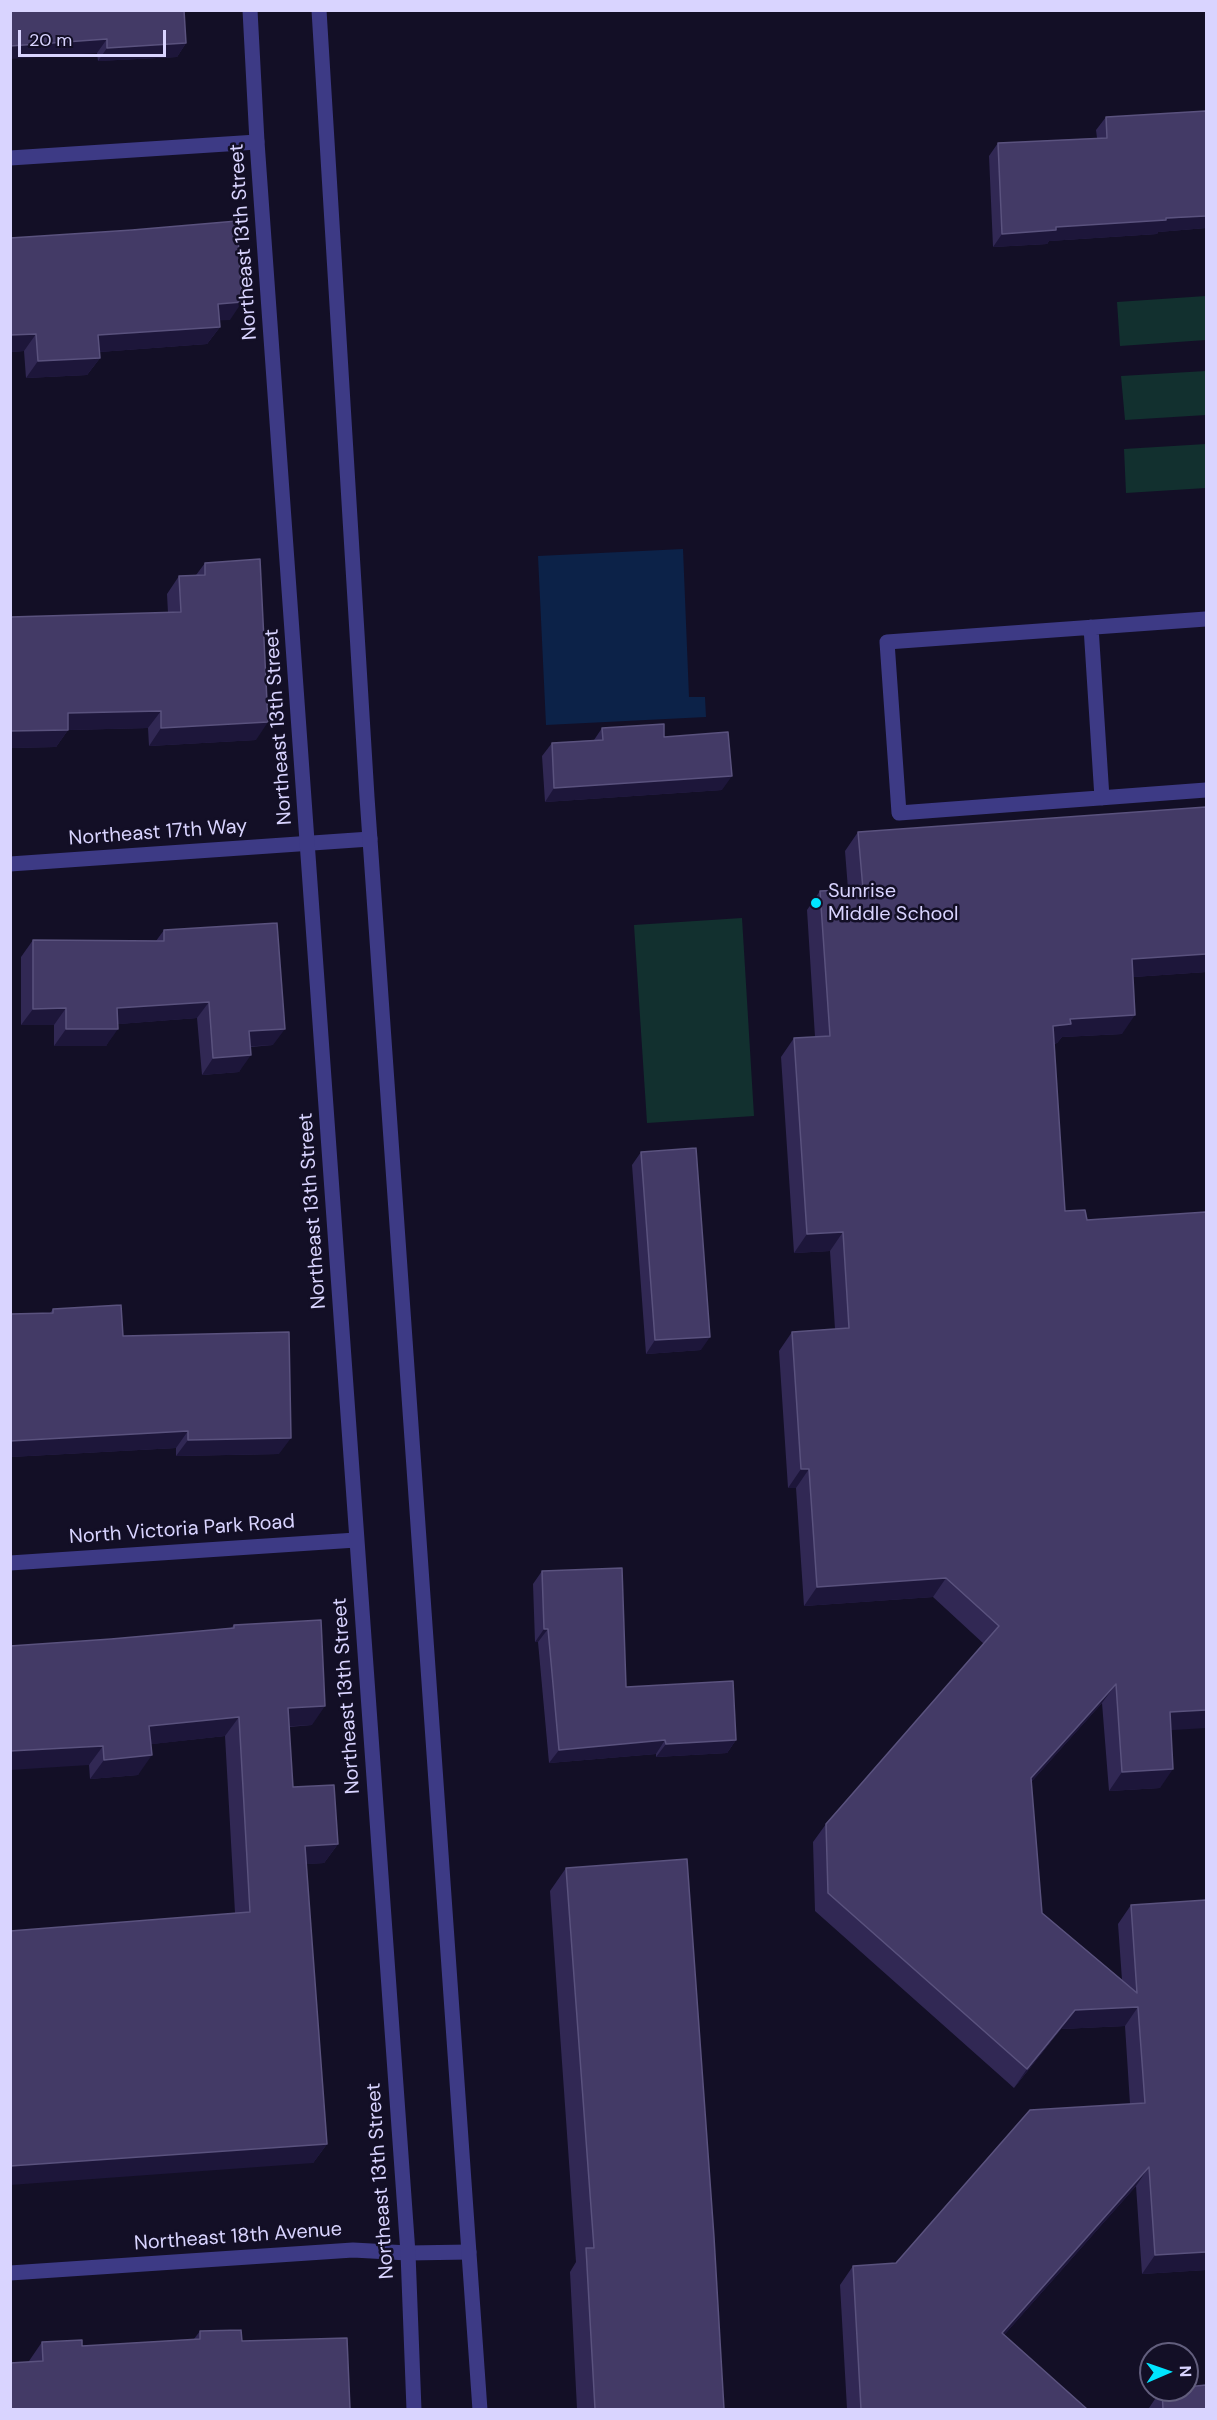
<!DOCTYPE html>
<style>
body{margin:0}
#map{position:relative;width:1217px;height:2420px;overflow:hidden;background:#130f26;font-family:"DM Sans",sans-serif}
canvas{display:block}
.frame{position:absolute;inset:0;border:12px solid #d9d4ff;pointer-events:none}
.north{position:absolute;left:1139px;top:2342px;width:60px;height:60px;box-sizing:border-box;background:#130f26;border:2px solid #625e7d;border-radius:50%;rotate:88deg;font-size:16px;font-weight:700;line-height:24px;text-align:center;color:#d9d4ff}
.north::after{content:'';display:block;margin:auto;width:21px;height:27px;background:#00e5ff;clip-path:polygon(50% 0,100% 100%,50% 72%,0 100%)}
.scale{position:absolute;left:18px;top:30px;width:148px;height:27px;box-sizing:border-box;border:3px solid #d9d4ff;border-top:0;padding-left:8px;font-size:18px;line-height:21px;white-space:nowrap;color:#d9d4ff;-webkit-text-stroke:4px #130f26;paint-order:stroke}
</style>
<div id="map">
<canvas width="1217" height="2420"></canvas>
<div class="frame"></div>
<div class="north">N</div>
<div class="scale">20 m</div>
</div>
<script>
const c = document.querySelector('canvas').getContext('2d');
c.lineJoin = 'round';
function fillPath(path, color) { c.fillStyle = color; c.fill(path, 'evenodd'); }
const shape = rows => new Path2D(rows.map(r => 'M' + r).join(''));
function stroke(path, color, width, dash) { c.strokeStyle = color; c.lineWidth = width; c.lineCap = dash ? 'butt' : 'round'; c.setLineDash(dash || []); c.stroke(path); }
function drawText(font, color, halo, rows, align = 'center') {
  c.font = font + ' "DM Sans",sans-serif'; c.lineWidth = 5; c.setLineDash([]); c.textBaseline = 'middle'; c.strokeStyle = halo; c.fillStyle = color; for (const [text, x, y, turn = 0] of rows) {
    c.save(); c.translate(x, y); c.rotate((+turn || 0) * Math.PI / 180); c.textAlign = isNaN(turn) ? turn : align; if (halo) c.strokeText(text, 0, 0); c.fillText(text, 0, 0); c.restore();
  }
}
fillPath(shape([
 [1206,296,1206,340,1120,346,1117,302],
 [1206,371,1206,415,1125,420,1121,376],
 [1206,444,1206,488,1126,493,1124,449],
 [742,918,754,1116,647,1123,634,925]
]), '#12302f');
fillPath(shape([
 [683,549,689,697,705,697,706,717,546,725,538,556]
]), '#0c2248');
stroke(shape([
 [1206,619,887,642,899,813,1206,790],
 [1091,627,1102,798]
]), '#3d3a85', 15);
stroke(shape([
 [10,158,257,142],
 [10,864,370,839],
 [10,1563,356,1540],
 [10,2273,353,2250,408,2253,469,2252]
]), '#3d3a85', 15);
stroke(shape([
 [250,10,257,142,408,2253,414,2410],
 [319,10,367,797,480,2410]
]), '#3d3a85', 15);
fillPath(shape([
 [10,10,186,43,177,57,98,61,97,53],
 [1206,111,1206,228,1158,232,1157,234,1049,241,1047,244,993,247,989,156,998,143,1097,138,1096,130,1106,117],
 [10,238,230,320,219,320,220,327,207,344,99,352,100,358,87,375,26,378,24,351,10,352],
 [205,563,256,740,149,746,148,728,68,730,56,747,10,748,10,617,168,613,167,594,179,576,196,575],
 [602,728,664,737,722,790,545,802,542,756,552,743,594,740],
 [1206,807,1206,972,1133,977,1122,1034,1062,1037,1057,1043,1054,1044,1065,1211,1171,1730,1160,1788,1109,1791,1102,1703,1031,1782,1042,1913,1122,1980,1118,1924,1131,1905,1206,2270,1142,2274,1136,2186,1004,2335,1087,2409,847,2409,840,2285,853,2266,896,2263,1130,2104,1125,2026,1061,2029,1014,2088,815,1911,813,1842,826,1824,984,1644,933,1597,804,1606,796,1488,788,1488,779,1351,792,1332,835,1329,830,1251,794,1253,781,1057,794,1038,815,1037,807,910,820,891,848,889,845,851,858,832],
 [164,930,273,1045,251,1047,239,1072,202,1075,197,1018,118,1024,106,1046,54,1046,54,1025,21,1025,21,957,33,940,156,941],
 [641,1152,701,1350,646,1354,632,1165],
 [53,1309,123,1336,279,1454,176,1456,176,1448,10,1457,10,1314,50,1313],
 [542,1571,626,1687,736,1740,727,1753,656,1757,656,1754,549,1763,538,1642,535,1642,533,1584],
 [234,1625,312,1725,289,1727,293,1787,338,1844,324,1863,306,1864,327,2144,313,2163,235,1913,225,1736,151,1744,138,1775,90,1779,89,1765,111,1639,231,1628],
 [566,1868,724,2409,577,2409,570,2272,576,2262,550,1891],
 [200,2331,242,2341,350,2409,29,2362,29,2361,42,2342,82,2346,194,2339],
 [1161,2390,1187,2390,1206,2409,1149,2409,1149,2408]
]), '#312854');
fillPath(shape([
 [107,39,97,53,10,59,10,46],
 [186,43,177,57,98,61,107,48],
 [1206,216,1206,228,1158,232,1157,234,1049,241,1047,244,993,247,1002,234,1056,227],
 [242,302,230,320,206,321,218,304],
 [220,327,207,344,86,353,98,335],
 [36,334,24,351,10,352,10,335],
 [100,358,87,375,26,378,38,361],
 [161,711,148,728,68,730,56,747,10,748,10,731,68,713],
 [268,722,256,740,149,746,161,728],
 [732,776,722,790,545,802,554,788],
 [1206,954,1206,972,1119,978,1132,959],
 [209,1002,197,1018,106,1025,117,1008],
 [66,1008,54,1025,21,1025,33,1009],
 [1135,1015,1122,1034,1062,1037,1057,1043,1039,1045,1053,1026,1070,1019],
 [66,1029,118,1029,106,1046,54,1046],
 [285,1029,273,1045,238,1047,249,1031],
 [251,1055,239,1072,202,1075,213,1058],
 [843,1232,830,1251,794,1253,807,1234],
 [710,1337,701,1350,646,1354,655,1340],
 [188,1431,176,1448,10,1457,10,1441],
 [291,1438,279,1454,176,1456,188,1440],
 [801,1469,809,1469,796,1488,788,1488],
 [946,1578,933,1597,804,1606,817,1587],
 [544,1629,548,1629,538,1642,535,1642],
 [1116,1684,1102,1703,1018,1797,1031,1778],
 [325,1706,312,1725,275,1727,288,1708],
 [1206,1710,1206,1728,1157,1731,1170,1712],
 [239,1717,225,1736,135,1746,149,1726],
 [665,1740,656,1754,549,1763,559,1750],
 [736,1740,727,1753,656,1757,666,1744],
 [103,1746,89,1765,10,1770,10,1751],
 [152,1755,138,1775,90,1779,104,1760],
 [1173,1769,1160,1788,1109,1791,1122,1772],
 [338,1844,324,1863,291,1865,305,1846],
 [1138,2007,1125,2026,1061,2029,1014,2088,1027,2069,1075,2010],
 [327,2144,313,2163,10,2185,10,2166],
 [1149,2167,1136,2186,989,2352,1002,2333],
 [1206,2252,1206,2270,1142,2274,1155,2255]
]), '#1d163a');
const building = shape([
 [10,10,184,10,186,43,107,48,107,39,10,46,10,10],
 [1206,111,1206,216,1166,218,1166,220,1056,227,1056,230,1002,234,998,143,1107,138,1106,117,1206,111],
 [237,221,242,302,218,304,220,327,98,335,100,358,38,361,36,334,10,335,10,238,132,230,237,221],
 [260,559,268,722,161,728,161,711,68,713,68,730,10,731,10,617,181,612,179,576,205,575,205,563,260,559],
 [664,724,664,737,728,732,732,776,554,788,552,743,603,740,602,728,664,724],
 [1206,807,1206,954,1132,959,1135,1015,1070,1019,1071,1024,1053,1026,1065,1211,1085,1210,1087,1220,1206,1212,1206,1710,1170,1712,1173,1769,1122,1772,1116,1684,1031,1778,1042,1913,1137,1993,1131,1905,1206,1900,1206,2252,1155,2255,1149,2167,1002,2333,1087,2409,861,2409,853,2266,896,2263,1030,2110,1145,2103,1138,2007,1075,2010,1027,2069,828,1893,826,1824,999,1626,946,1578,817,1587,809,1469,801,1469,792,1332,849,1328,843,1232,807,1234,794,1038,830,1036,820,891,863,889,858,832,1206,807],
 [277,923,285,1029,249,1031,251,1055,213,1058,209,1002,117,1008,118,1029,66,1029,66,1008,33,1009,33,940,164,941,164,930,277,923],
 [696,1148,710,1337,655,1340,641,1152,696,1148],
 [121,1305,123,1336,289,1332,291,1438,188,1440,188,1431,10,1441,10,1314,53,1313,53,1309,121,1305],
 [622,1568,626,1687,733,1681,736,1740,666,1744,665,1740,559,1750,548,1629,544,1629,542,1571,622,1568],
 [321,1620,325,1706,288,1708,293,1787,334,1785,338,1844,305,1846,327,2144,10,2166,10,1931,250,1912,239,1717,149,1726,152,1755,104,1760,103,1746,10,1751,10,1646,111,1639,234,1628,234,1625,321,1620],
 [687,1859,714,2237,724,2409,595,2409,586,2248,594,2248,566,1868,687,1859],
 [241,2330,242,2341,347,2338,350,2409,10,2409,10,2363,43,2361,42,2342,82,2340,82,2346,200,2339,200,2331,241,2330],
 [1206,2385,1206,2409,1163,2409,1162,2390,1187,2390,1187,2387,1206,2385]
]);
fillPath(building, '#433a66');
stroke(building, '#5a527e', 1.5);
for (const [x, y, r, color] of [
 [816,903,6,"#00e5ff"]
]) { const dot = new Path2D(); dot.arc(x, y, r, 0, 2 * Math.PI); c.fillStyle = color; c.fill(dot); stroke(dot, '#130f26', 2); }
drawText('20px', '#d9d4ff', '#130f26', [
 ["Northeast 13th Street",244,242,-94],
 ["Northeast 13th Street",279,727,-94],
 ["Northeast 17th Way",158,833,-4],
 ["Northeast 13th Street",313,1211,-94],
 ["North Victoria Park Road",182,1530,-4],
 ["Northeast 13th Street",347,1696,-94],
 ["Northeast 13th Street",381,2181,-94],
 ["Northeast 18th Avenue",238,2237,-4]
]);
drawText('20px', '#d9d4ff', '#130f26', [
 ["Sunrise",828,892],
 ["Middle School",828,915]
], 'left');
</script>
